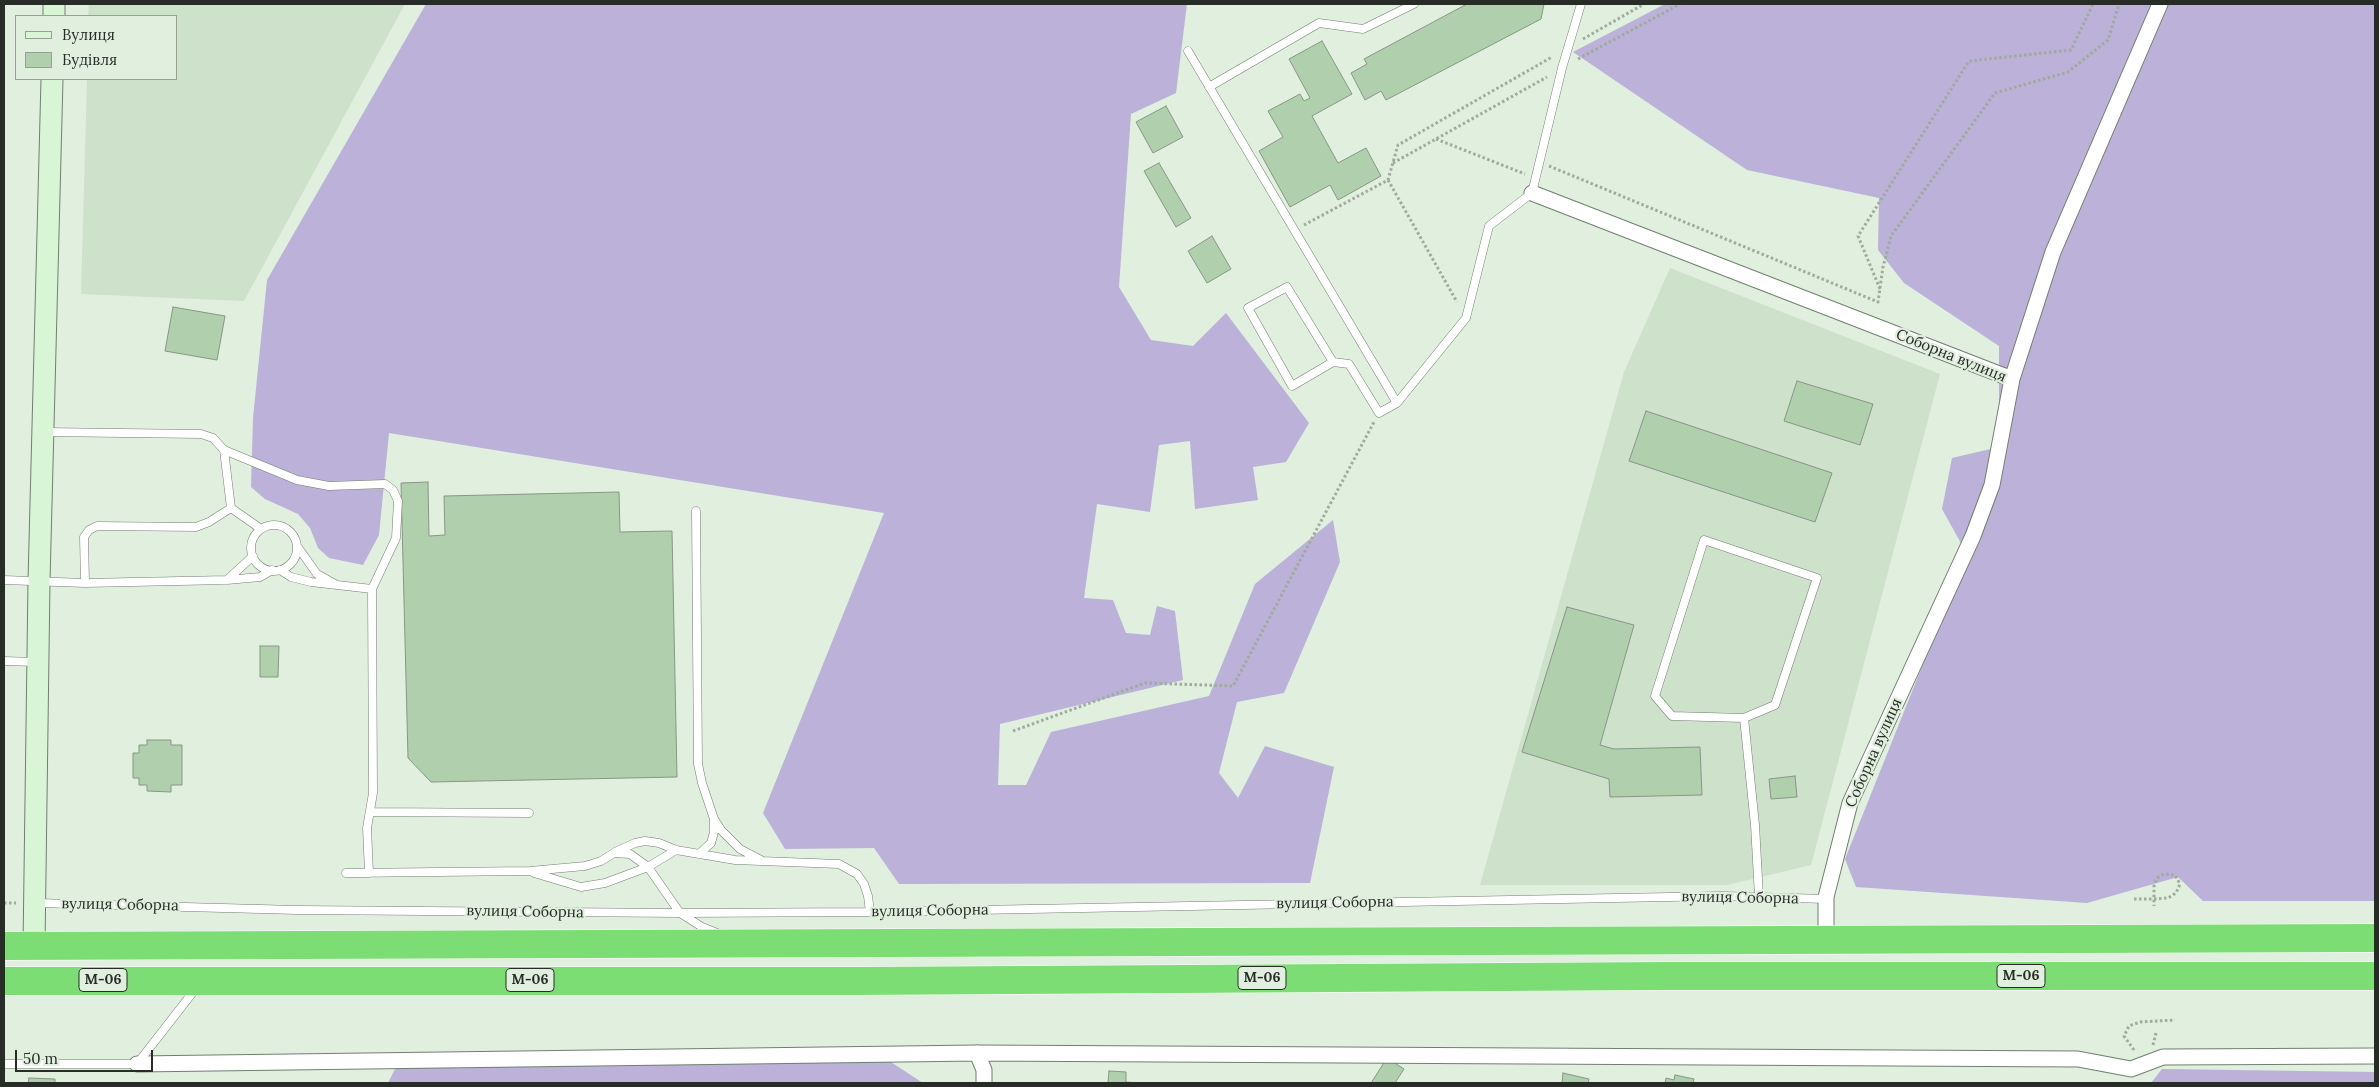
<!DOCTYPE html>
<meta charset="utf-8">
<style>
body{margin:0}
#map{position:relative;width:2379px;height:1087px;overflow:hidden;background:#e0efde;font-family:Lora,serif}
canvas{display:block}
.frame{position:absolute;inset:0;border:5px solid #272d26;pointer-events:none}
.legend{position:absolute;left:15px;top:15px;width:162px;height:65px;box-sizing:border-box;background:#e0efde;border:1px solid #96a194;margin:0;padding:6px 9px;list-style:none;font-size:15px;color:#272d26}
.legend li{display:flex;align-items:center;gap:10px;height:25px}
.legend b{width:25px;border:1px solid #96a194}
.scale{position:absolute;left:15px;top:1050px;width:138px;height:22px;box-sizing:border-box;border:2px solid #272d26;border-top:0;padding-left:6px;font-size:15px;line-height:18px;white-space:nowrap;color:#272d26;-webkit-text-stroke:4px #e0efde;paint-order:stroke}
</style>
<div id="map">
<canvas width="2379" height="1087"></canvas>
<div class="frame"></div>
<ul class="legend">
<li><b style="height:6px;background:#d8f5d5"></b>Вулиця</li>
<li><b style="height:14px;background:#b0cfad"></b>Будівля</li>
</ul>
<div class="scale">50 m</div>
</div>
<script>
const c = document.querySelector('canvas').getContext('2d');
c.lineJoin = 'round';
function fillPath(path, color) { c.fillStyle = color; c.fill(path, 'evenodd'); }
const shape = rows => new Path2D(rows.map(r => 'M' + r).join(''));
function stroke(path, color, width, dash) { c.strokeStyle = color; c.lineWidth = width; c.lineCap = dash ? 'butt' : 'round'; c.setLineDash(dash || []); c.stroke(path); }
function drawText(font, color, halo, rows, align = 'center') {
  c.font = font + ' Lora,serif'; c.lineWidth = 4.5; c.setLineDash([]); c.textBaseline = 'middle'; c.strokeStyle = halo; c.fillStyle = color; for (const [text, x, y, turn = 0] of rows) {
    c.save(); c.translate(x, y); c.rotate((+turn || 0) * Math.PI / 180); c.textAlign = isNaN(turn) ? turn : align; if (halo) c.strokeText(text, 0, 0); c.fillText(text, 0, 0); c.restore();
  }
}
fillPath(shape([
 [89,4,405,4,244,301,81,294,87,79,176,79,176,16,88,16],
 [1670,268,1940,374,1811,865,1727,885,1480,885,1624,372]
]), '#cee1cb');
fillPath(shape([
 [426,4,1187,4,1176,93,1131,114,1119,287,1151,340,1193,346,1226,313,1309,423,1286,462,1253,467,1258,500,1195,509,1190,441,1159,445,1150,512,1097,504,1084,598,1113,600,1126,633,1150,635,1157,606,1175,611,1183,680,1000,724,998,785,1026,785,1051,732,1209,696,1255,584,1333,520,1340,562,1284,693,1237,702,1219,773,1238,798,1265,746,1334,767,1310,883,899,884,874,848,785,849,763,813,884,513,389,433,379,535,363,565,329,558,318,548,310,528,298,514,265,499,251,487,253,418,267,280],
 [1665,4,2375,4,2375,901,2203,901,2178,877,2087,903,1856,887,1845,859,1967,554,1942,509,1952,458,1999,447,1999,346,1904,283,1878,250,1879,198,1747,170,1573,52],
 [880,1055,923,1083,388,1083,396,1067],
 [2162,1069,2375,1072,2375,1083,2151,1083]
]), '#bbb1d9');
const building = shape([
 [1467,4,1544,4,1541,19,1386,100,1381,91,1365,100,1351,73,1367,64,1364,59,1467,4],
 [1322,41,1352,94,1312,116,1338,163,1366,148,1381,176,1338,200,1330,185,1290,207,1259,151,1283,137,1268,111,1300,94,1304,101,1310,98,1289,59,1322,41],
 [1166,106,1183,137,1153,153,1136,122,1166,106],
 [1159,163,1191,218,1176,227,1144,171,1159,163],
 [1212,236,1231,269,1207,283,1188,251,1212,236],
 [173,307,225,316,217,360,165,351,173,307],
 [1797,381,1873,404,1860,445,1784,421,1797,381],
 [1646,411,1832,473,1815,522,1629,461,1646,411],
 [428,482,429,536,445,535,444,496,619,492,620,532,672,531,677,777,431,782,408,758,401,483,428,482],
 [1567,607,1634,625,1600,745,1614,749,1700,747,1702,795,1610,797,1609,779,1522,752,1567,607],
 [260,646,279,646,278,677,260,677,260,646],
 [147,740,171,740,171,745,182,745,182,785,171,785,171,792,147,791,147,785,139,785,139,778,133,778,133,753,139,753,139,745,147,745,147,740],
 [1795,776,1797,797,1771,799,1769,779,1795,776],
 [1387,1058,1404,1069,1395,1083,1371,1083,1387,1058],
 [1109,1071,1126,1072,1126,1082,1138,1083,1108,1083,1109,1071],
 [1563,1073,1589,1079,1588,1083,1562,1083,1563,1073],
 [1675,1075,1694,1079,1693,1083,1665,1083,1666,1078,1674,1080,1675,1075],
 [29,1078,55,1079,55,1083,28,1083,29,1078]
]);
fillPath(building, '#b0cfad');
stroke(building, '#889686', 1);
const lane = shape([
 [1188,51,1397,403],
 [1209,87,1319,23,1363,29,1414,4],
 [1333,362,1287,287,1248,308,1292,386,1333,362,1349,364,1379,413,1397,403,1466,318,1489,226,1532,193,1562,68,1581,4],
 [44,432,201,434,213,438,224,450,231,508,261,529],
 [224,450,297,480,329,486,385,484,393,490,398,501,396,538,372,589,373,793,367,828,369,873],
 [696,511,698,764,702,783,714,819,714,832,711,843,699,854],
 '251 548a23 23 0 1 1 46 0a23 23 0 1 1-46 0Z',
 [297,546,317,574,335,584],
 [280,570,291,577,311,582,372,589],
 [4,580,85,583,227,580,260,577,272,570],
 [227,580,253,556],
 [85,583,84,537,89,530,97,526,196,527,209,522,231,508],
 [4,661,36,662],
 [1744,718,1672,716,1655,696,1704,540,1817,578,1775,705,1744,718,1755,825,1759,897],
 [370,812,529,813],
 [714,819,721,830,740,849,761,860],
 [615,852,635,843,645,841,659,843,676,850,735,860,839,864,857,874,864,884,868,896,870,912],
 [346,873,530,871,585,866,601,861,614,853,630,854,648,867,680,913,702,927,717,933],
 [534,873,581,887,605,883,648,867,676,850],
 [36,903,297,910,680,913,870,912,1723,896,1826,899],
 [4,1064,137,1064,197,987]
]);
const street = shape([
 [1532,193,2012,379,1992,485,1973,536,1850,803,1826,897,1826,941],
 [2012,379,2053,252,2160,4],
 [977,1053,984,1070,984,1083],
 [137,1064,977,1053,2078,1059,2131,1069],
 [2131,1069,2163,1057,2375,1056]
]);
const secondary = shape([
 [54,16,54,4],
 [34,946,39,581,52,79]
]);
const highway = shape([
 [4,946,2375,938],
 [4,981,857,981,1667,976,2375,976]
]);
stroke(lane, '#717f70', 9);
stroke(street, '#717f70', 17);
stroke(secondary, '#717f70', 23);
stroke(highway, '#fff', 29);
stroke(shape([
 [1583,39,1644,4],
 [1578,59,1680,4],
 [1436,139,1525,174],
 [1393,163,1547,77],
 [1549,166,1878,302,1883,267,1891,236,1995,93,2068,72,2108,40,2119,4],
 [1388,180,1457,302],
 [1304,225,1388,180,1398,145,1552,57],
 [1880,289,1858,236,1969,61,2071,50,2093,4],
 [1013,731,1145,683,1233,686,1374,422],
 [2134,899,2154,899,2168,898,2176,893,2180,884,2175,875,2164,874,2157,878,2154,886,2154,906],
 [4,903,16,903],
 [2153,1045,2156,1033],
 [2134,1050,2124,1036,2129,1026,2140,1022,2175,1020]
]), '#9fab9d', 3, [2.5, 2.5]);
stroke(lane, '#fff', 8);
stroke(street, '#fff', 15);
stroke(secondary, '#d8f5d5', 21);
stroke(highway, '#7cdd74', 28);
for (const [x, y, w] of [
 [2021,976,48],
 [1262,978,48],
 [103,980,48],
 [530,980,48]
]) { const box = new Path2D(); box.roundRect(x - w / 2, y - 11.5, w, 23, 4); c.fillStyle = '#e0efde'; c.fill(box); stroke(box, '#272d26', 1); }
drawText('bold 14px', '#272d26', null, [
 ["М-06",2021,976],
 ["М-06",1262,978],
 ["М-06",103,980],
 ["М-06",530,980]
]);
drawText('15px', '#272d26', '#e0efde', [
 ["Соборна вулиця",1951,356,22],
 ["Соборна вулиця",1874,753,-66],
 ["вулиця Соборна",1740,898,1],
 ["вулиця Соборна",1335,903,-1],
 ["вулиця Соборна",120,905,1],
 ["вулиця Соборна",930,911,-1],
 ["вулиця Соборна",525,912,1]
]);
</script>
